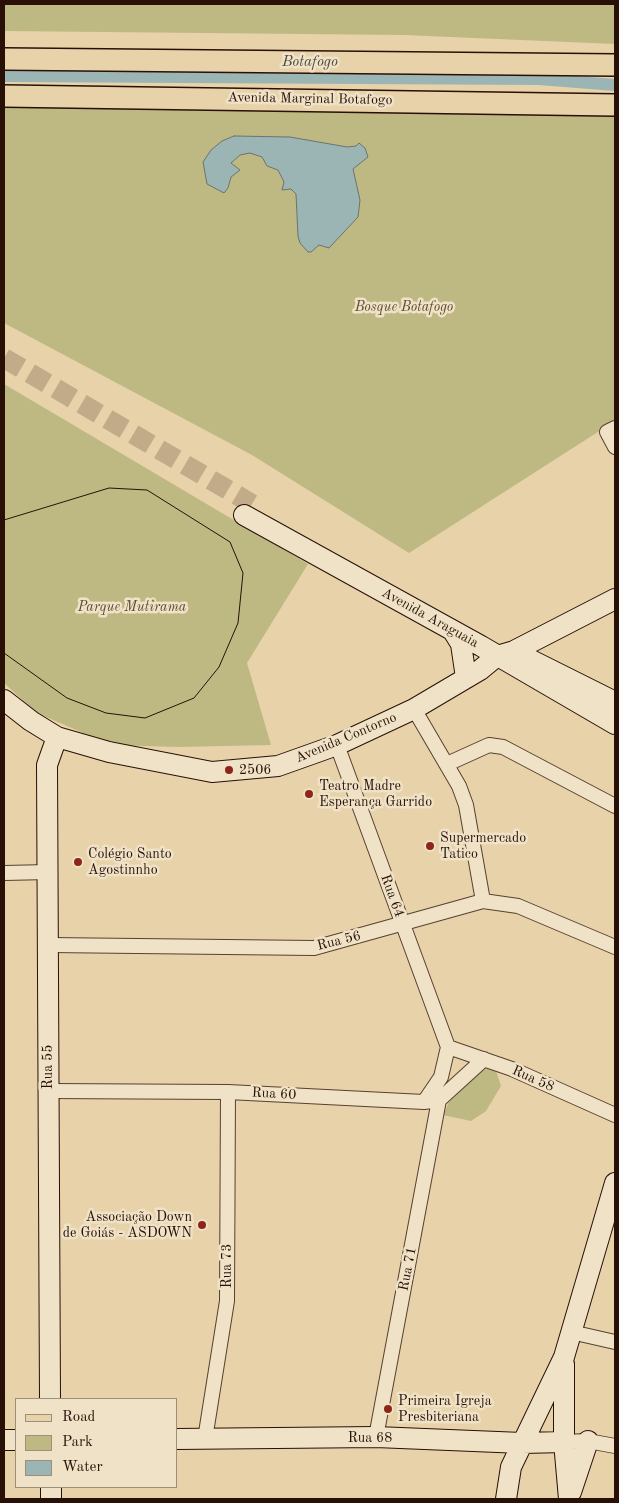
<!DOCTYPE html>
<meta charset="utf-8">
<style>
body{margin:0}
#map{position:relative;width:619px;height:1503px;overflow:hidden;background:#e7d2a9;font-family:"Old Standard TT",serif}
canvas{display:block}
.frame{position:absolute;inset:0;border:5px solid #281007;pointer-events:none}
.legend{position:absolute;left:15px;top:1398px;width:162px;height:90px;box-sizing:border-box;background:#efe2c7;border:1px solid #9f8e7a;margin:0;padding:6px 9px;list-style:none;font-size:15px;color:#281007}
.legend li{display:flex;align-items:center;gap:10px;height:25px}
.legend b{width:25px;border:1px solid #9f8e7a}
</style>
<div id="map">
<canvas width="619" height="1503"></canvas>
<div class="frame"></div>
<ul class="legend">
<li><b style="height:6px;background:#e7d2a9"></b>Road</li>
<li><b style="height:14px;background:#beb982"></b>Park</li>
<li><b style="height:14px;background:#9bb5b4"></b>Water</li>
</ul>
</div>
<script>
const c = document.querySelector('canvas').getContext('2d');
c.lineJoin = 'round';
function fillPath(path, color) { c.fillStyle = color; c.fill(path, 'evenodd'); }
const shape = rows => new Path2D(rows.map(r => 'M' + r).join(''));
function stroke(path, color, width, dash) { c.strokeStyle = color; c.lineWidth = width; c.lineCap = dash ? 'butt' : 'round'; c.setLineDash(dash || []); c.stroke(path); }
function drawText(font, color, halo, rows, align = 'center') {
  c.font = font + ' "Old Standard TT",serif'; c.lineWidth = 5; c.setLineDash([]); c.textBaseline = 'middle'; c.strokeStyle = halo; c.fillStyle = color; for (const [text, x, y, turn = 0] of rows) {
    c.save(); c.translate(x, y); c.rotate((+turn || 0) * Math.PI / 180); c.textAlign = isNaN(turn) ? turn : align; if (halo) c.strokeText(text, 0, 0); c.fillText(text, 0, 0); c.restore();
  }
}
fillPath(shape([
 [4,4,615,4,615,44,404,35,4,31],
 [4,86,615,112,615,421,409,553,252,455,4,323],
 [4,384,308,564,247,663,271,745,178,747,111,745,37,713,4,683],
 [490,1068,496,1071,501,1086,486,1111,471,1121,443,1115,449,1102,482,1070]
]), '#beb982');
const water = shape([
 [234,136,290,137,347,147,356,146,359,143,365,148,368,157,353,169,360,200,358,217,329,248,319,245,311,252,308,252,300,243,298,236,296,194,291,189,282,190,284,182,278,170,267,166,262,157,250,153,240,155,231,163,240,170,231,177,228,188,224,193,207,184,203,162,211,150,222,141,234,136]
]);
fillPath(water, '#9bb5b4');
stroke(water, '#6d736f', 1);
stroke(shape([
 [4,76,539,79,615,85]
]), '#9bb5b4', 12);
stroke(shape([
 [4,358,252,504]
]), '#c1ab89', 20, [20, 10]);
const street = shape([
 [615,428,607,432,615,447],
 [414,709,459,786,466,805,483,901],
 [337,745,448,1047],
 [447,764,489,745,503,747,615,806],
 [4,873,49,872],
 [49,945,314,948,483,901,518,906,615,947],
 [448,1047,512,1069,615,1115],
 [48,1091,228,1092,424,1102,439,1100,484,1059],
 [424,1102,441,1077,448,1047],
 [571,1332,615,1342],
 [376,1437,439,1100],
 [205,1439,227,1301,228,1092],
 [564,1442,588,1441,615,1446]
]);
const secondary = shape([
 [244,515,481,646,615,724],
 [453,631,461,644,466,678],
 [519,654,615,702],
 [4,700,31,721,57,737,109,752,212,772,278,766,337,745,414,709,480,670,497,656,514,651,615,599],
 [564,1364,564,1442,569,1499],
 [50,1399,47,765,57,737],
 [176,1439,376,1437,522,1443,564,1442],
 [4,1440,16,1440],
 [51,1487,51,1499],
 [571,1492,588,1441],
 [506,1499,511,1467,564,1357,615,1183]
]);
const primary = shape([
 [4,59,615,65],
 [4,96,615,105]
]);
stroke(street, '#584030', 16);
stroke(secondary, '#281007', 22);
stroke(primary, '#281007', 24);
stroke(street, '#efe2c7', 14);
stroke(secondary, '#efe2c7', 20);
stroke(primary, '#e7d2a9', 21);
stroke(shape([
 [4,520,109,488,147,490,230,542,243,573,238,623,219,667,194,698,145,718,106,713,67,698,4,653]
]), '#281007', 1);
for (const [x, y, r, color] of [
 [229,770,5,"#8f2418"],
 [309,794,5,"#8f2418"],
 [430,846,5,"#8f2418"],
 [78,862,5,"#8f2418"],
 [202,1225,5,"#8f2418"],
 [388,1409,5,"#8f2418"]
]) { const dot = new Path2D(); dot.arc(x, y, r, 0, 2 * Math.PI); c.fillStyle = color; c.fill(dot); stroke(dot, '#efe2c7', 2); }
drawText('14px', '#281007', '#efe2c7', [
 ["Avenida Marginal Botafogo",310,99,1],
 ["Avenida Araguaia",430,618,29],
 ["Avenida Contorno",346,738,-23],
 ["Rua 64",392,896,70],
 ["Rua 56",339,941,-14],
 ["Rua 55",48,1067,-90],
 ["Rua 58",533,1079,24],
 ["Rua 60",274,1094,3],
 ["Rua 73",227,1266,-90],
 ["Rua 71",408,1269,-79],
 ["Rua 68",370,1438]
]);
drawText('italic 14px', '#5c4b32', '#efe2c7', [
 ["Bosque Botafogo",404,307],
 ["Parque Mutirama",132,607]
]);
drawText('14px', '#281007', '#efe2c7', [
 ["2506",239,770],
 ["Teatro Madre",319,786],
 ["Esperança Garrido",319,802],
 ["Supermercado",440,838],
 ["Tatico",440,854],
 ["Colégio Santo",88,854],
 ["Agostinnho",88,870],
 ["Associação Down",192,1217,"right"],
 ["de Goiás - ASDOWN",192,1233,"right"],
 ["Primeira Igreja",398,1401],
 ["Presbiteriana",398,1417]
], 'left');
drawText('italic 15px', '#504a44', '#efe2c7', [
 ["Botafogo",310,62]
]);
</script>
